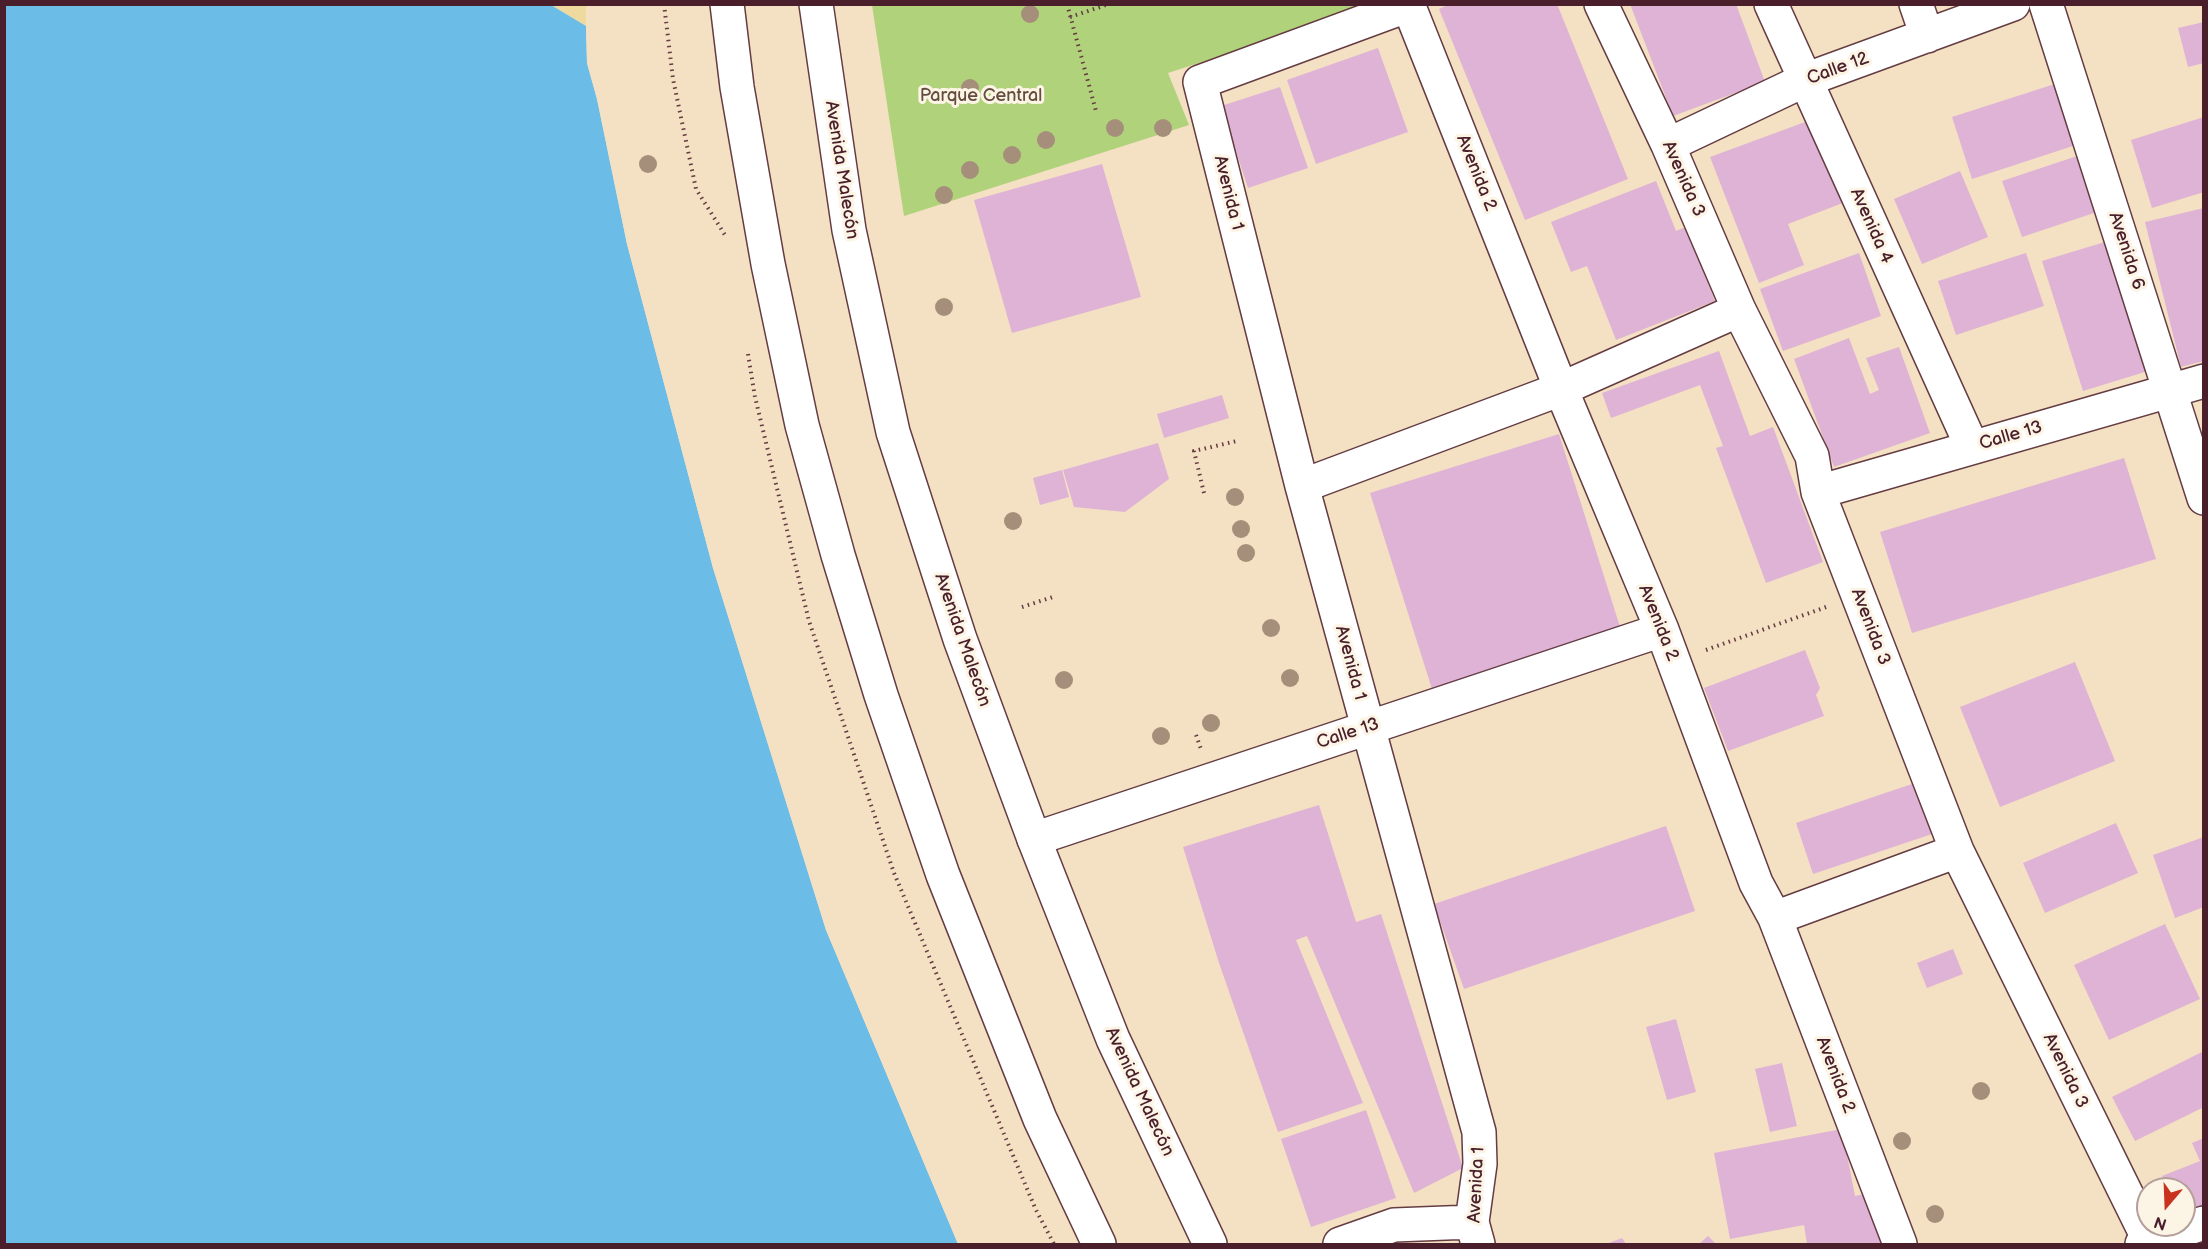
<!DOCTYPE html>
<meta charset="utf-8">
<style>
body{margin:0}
#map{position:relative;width:2208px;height:1249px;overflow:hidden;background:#f4e0c3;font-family:"Balsamiq Sans",sans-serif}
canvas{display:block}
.frame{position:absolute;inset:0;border:6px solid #4a1f2b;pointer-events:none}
.north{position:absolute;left:2136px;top:1177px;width:60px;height:60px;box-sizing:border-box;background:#fcf5e5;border:2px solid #b59f9b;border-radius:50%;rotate:199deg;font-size:16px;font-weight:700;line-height:24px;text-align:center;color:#4a1f2b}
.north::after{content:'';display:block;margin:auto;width:21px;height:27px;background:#c8321e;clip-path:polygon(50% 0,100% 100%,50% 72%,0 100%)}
</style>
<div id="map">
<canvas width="2208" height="1249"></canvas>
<div class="frame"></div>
<div class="north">N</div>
</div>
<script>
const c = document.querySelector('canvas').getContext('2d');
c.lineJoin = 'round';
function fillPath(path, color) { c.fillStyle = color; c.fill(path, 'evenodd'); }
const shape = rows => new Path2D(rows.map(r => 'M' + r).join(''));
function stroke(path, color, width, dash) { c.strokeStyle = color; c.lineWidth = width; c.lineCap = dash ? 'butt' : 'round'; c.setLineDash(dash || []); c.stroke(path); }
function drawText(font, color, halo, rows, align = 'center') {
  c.font = font + ' "Balsamiq Sans",sans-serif'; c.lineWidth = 6; c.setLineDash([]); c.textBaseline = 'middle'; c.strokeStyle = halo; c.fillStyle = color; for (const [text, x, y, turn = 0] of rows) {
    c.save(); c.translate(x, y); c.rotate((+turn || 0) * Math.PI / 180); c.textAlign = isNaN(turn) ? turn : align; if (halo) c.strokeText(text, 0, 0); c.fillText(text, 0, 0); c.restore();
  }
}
fillPath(shape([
 [872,5,1377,5,1168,73,1189,125,904,216]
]), '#b0d27b');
fillPath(shape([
 [551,5,586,5,586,26]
]), '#eeda9e');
fillPath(shape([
 [5,5,551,5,586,26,587,63,597,99,627,244,713,568,826,930,958,1244,5,1244]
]), '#6bbce6');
fillPath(shape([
 [589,25,590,63,600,99,630,243,716,568,829,929,961,1244,958,1244,826,930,713,568,627,244,597,99,587,63,586,26]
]), '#f4e0c3');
fillPath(shape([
 [1450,4,1557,4,1628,179,1525,220,1439,9],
 [1630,4,1736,4,1765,82,1673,116],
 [2204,22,2204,63,2188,67,2178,28],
 [1378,48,1408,132,1316,164,1287,80],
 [2058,83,2079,144,1972,179,1952,117],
 [1280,87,1308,168,1248,188,1221,106],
 [2204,117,2204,192,2152,208,2131,140],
 [1816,118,1848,201,1788,224,1804,265,1759,283,1710,157],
 [2083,154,2103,210,2022,237,2002,181],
 [1102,164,1141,297,1012,333,974,200],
 [1960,171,1988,237,1922,264,1894,199],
 [1656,181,1676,231,1686,227,1715,301,1616,340,1587,266,1571,272,1551,222],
 [2204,208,2204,361,2181,367,2145,222],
 [2108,241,2148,371,2083,391,2042,261],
 [1859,253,1881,316,1783,351,1760,289],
 [2026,253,2044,306,1956,335,1938,281],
 [1849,338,1870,394,1879,390,1866,358,1899,347,1930,433,1834,467,1794,359],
 [1719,351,1750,436,1773,427,1823,562,1766,583,1716,448,1723,446,1700,385,1611,418,1602,393],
 [1222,395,1229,418,1164,438,1157,414],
 [1559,434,1621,630,1432,689,1370,493],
 [1158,443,1169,479,1125,512,1074,507,1063,470],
 [2124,458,2156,559,1912,633,1880,532],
 [1062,470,1069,497,1040,505,1033,478],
 [1805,650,1820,688,1816,695,1824,716,1728,751,1704,688],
 [2075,662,2115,761,2000,807,1960,707],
 [1918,782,1935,833,1813,874,1796,823],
 [1319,805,1356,922,1381,914,1463,1168,1414,1193,1307,936,1296,940,1363,1103,1278,1132,1219,963,1183,847],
 [2116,823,2138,873,2045,913,2023,863],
 [1666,826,1695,911,1464,989,1434,904],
 [2204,837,2204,907,2175,918,2153,855],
 [2165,924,2200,999,2109,1040,2074,965],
 [1953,949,1963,974,1927,988,1917,963],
 [1676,1019,1696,1092,1667,1100,1646,1027],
 [2204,1051,2204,1107,2135,1141,2112,1097],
 [1782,1063,1797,1126,1770,1132,1755,1069],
 [1366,1110,1396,1198,1311,1227,1281,1139],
 [1842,1129,1855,1196,1874,1192,1884,1244,1807,1244,1804,1225,1730,1239,1714,1153],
 [2204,1138,2204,1210,2184,1217,2184,1189,2167,1189,2162,1176,2200,1161,2192,1143],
 [1708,1236,1716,1244,1699,1244],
 [1622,1238,1626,1244,1606,1244]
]), '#dfb3d5');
const street = shape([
 [1408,4,1561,389,1662,630,1756,883,1775,918,1900,1244],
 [1601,4,1668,145,1739,310,1812,456,1818,492,1957,851,2151,1244],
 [1771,4,1972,447],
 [1916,4,1927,36],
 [2046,4,2204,498],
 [1409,5,1200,82,1302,486,1479,1132,1480,1164,1472,1222,1478,1244],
 [1668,145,1805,80,2013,4],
 [1302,486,1561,389,1739,310],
 [1818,492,2204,381],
 [1034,839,1662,630],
 [1775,918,1957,851],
 [1340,1244,1394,1225,1472,1222]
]);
const secondary = shape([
 [2142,1244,2204,1223]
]);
const primary = shape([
 [727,4,737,87,768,264,802,425,838,555,881,695,943,875,1040,1119,1099,1244],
 [816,4,849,230,893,432,960,639,1034,839,1113,1039,1210,1244]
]);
stroke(street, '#643c42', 36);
stroke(secondary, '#643c42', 36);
stroke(primary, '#643c42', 36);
stroke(shape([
 [664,4,673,79,696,189,725,235],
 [1067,4,1096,111],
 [1070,17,1109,4],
 [748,354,755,397,809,621,894,873,1036,1210,1054,1244],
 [1204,493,1194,451,1237,441],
 [1022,607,1056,596],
 [1706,650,1826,607],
 [1196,735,1201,749]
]), '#643c42', 4, [1.5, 4.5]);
stroke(street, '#fff', 33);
stroke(secondary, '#fff', 33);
stroke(primary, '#fff', 33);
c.fillStyle = '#a58f7a';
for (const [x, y] of [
 [1030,14],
 [970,88],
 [1115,128],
 [1163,128],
 [1046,140],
 [1012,155],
 [648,164],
 [970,170],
 [944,195],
 [944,307],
 [1235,497],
 [1013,521],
 [1241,529],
 [1246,553],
 [1271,628],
 [1290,678],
 [1064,680],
 [1211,723],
 [1161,736],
 [1981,1091],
 [1902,1141],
 [1935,1214]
]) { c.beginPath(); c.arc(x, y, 9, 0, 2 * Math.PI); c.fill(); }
drawText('18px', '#4a1f2b', '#fcf5e5', [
 ["Calle 12",1838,69,-20],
 ["Avenida Malecón",841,170,81],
 ["Avenida 2",1476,173,68],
 ["Avenida 3",1683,179,66],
 ["Avenida 1",1228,193,76],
 ["Avenida 4",1871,226,66],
 ["Avenida 6",2126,251,72],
 ["Calle 13",2011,436,-16],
 ["Avenida 2",1658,623,68],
 ["Avenida 3",1870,627,69],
 ["Avenida Malecón",962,640,71],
 ["Avenida 1",1350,663,75],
 ["Calle 13",1348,734,-18],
 ["Avenida 3",2065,1071,64],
 ["Avenida 2",1835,1075,69],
 ["Avenida Malecón",1139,1092,65],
 ["Avenida 1",1477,1185,-87]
]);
drawText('18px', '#644c3f', '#fcf5e5', [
 ["Parque Central",981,96]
]);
</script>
